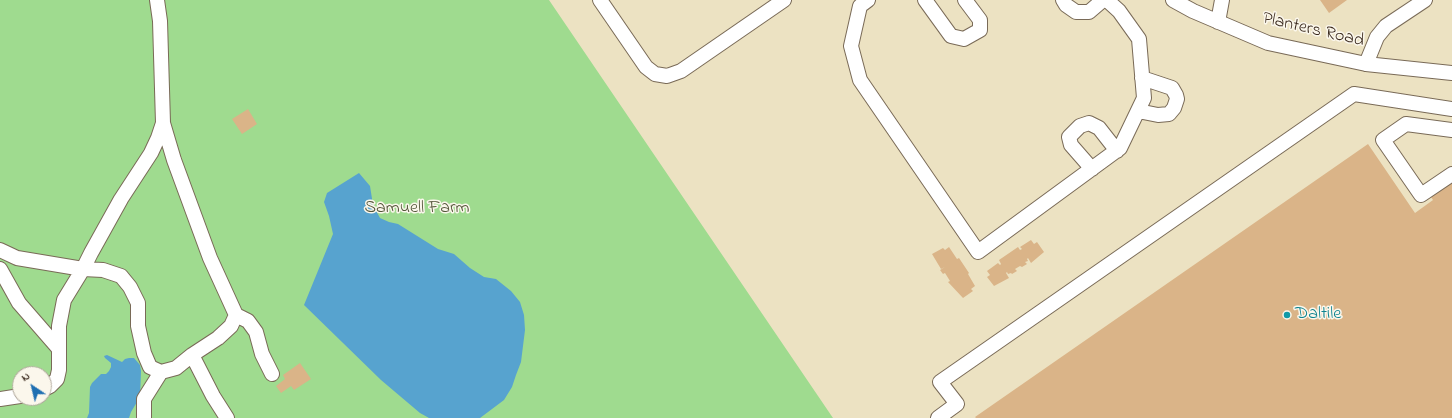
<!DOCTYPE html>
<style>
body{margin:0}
#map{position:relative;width:1452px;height:418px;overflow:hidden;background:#ece2c2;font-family:"Indie Flower",sans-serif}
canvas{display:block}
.north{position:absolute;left:12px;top:366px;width:40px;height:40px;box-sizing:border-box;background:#fbf7ec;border:1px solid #aea59a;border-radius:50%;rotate:325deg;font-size:11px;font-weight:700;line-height:16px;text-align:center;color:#3b2a1e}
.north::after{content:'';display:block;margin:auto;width:14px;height:18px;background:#1f6fb2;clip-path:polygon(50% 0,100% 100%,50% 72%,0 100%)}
</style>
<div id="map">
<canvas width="1452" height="418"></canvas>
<div class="north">N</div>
</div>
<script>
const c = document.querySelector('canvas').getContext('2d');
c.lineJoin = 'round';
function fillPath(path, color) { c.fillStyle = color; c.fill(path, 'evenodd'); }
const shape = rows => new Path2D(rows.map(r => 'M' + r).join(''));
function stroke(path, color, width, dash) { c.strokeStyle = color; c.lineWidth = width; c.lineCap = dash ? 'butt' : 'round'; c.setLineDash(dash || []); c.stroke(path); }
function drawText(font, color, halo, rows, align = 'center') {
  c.font = font + ' "Indie Flower",sans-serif'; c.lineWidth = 3; c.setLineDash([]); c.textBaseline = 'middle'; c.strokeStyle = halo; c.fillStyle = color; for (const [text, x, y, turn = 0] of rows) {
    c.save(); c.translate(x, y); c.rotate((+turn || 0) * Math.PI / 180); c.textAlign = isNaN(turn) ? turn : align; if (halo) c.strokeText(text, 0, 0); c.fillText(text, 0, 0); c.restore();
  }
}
fillPath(shape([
 [0,0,549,0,833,418,0,418],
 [20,374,44,374,44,398,20,398]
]), '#9fdb8f');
fillPath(shape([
 [359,173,370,186,373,205,380,218,389,222,398,224,438,249,454,254,470,268,484,277,496,279,511,291,520,302,524,315,525,330,521,362,516,375,512,387,504,400,480,418,429,418,420,413,381,380,304,305,333,234,329,216,324,202,327,193],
 [107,355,122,362,125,359,129,358,134,358,140,365,141,371,140,397,131,412,129,418,87,418,89,413,90,387,92,383,101,374,106,374,109,371,111,367,111,363,105,358,104,356]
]), '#57a3cf');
fillPath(shape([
 [1320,0,1347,0,1329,13],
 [248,109,257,124,242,134,232,119],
 [1368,144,1415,213,1433,200,1431,197,1452,182,1452,418,976,418,975,417],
 [1031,240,1034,244,1037,242,1044,252,1031,263,1028,258,1027,259,1028,261,1025,262,1027,264,1022,267,1020,266,1015,269,1017,271,1012,274,1011,273,1008,274,1007,272,1006,273,1009,278,994,286,987,277,990,275,987,271,998,263,1000,265,1001,264,999,260,1018,247,1020,250,1022,249,1020,247],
 [949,247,957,259,959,258,969,273,968,274,975,286,971,289,973,291,963,298,948,282,950,281,945,273,943,274,940,270,945,267,941,269,932,254,943,248,945,250],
 [300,363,311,379,294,390,291,386,281,393,276,386,285,379,283,375]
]), '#dab488');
const minor = shape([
 [600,0,646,67,655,74,667,76,681,71,784,0],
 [868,0,860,6,851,46,860,80,978,252,1120,148,1144,98,1139,39,1119,11,1107,0],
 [925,0,951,36,964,39,980,30,980,20,965,0],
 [1063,0,1066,5,1076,12,1089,12,1103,0],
 [1173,0,1193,11,1268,43,1366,64,1452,73],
 [1218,22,1222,0],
 [1366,64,1377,37,1386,26,1425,0],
 [1138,111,1158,115,1169,114,1174,108,1177,99,1176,95,1172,88,1142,78],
 [1452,130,1406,124,1383,140,1421,195,1452,174],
 [1092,169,1071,145,1069,137,1080,126,1089,123,1099,128,1117,151],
 [0,250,17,258,83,269,91,253,121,199,151,153,158,138,163,123,160,21,157,0],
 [0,269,19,303,59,349,59,370,57,379,50,386,44,389],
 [236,315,248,321,256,332,262,354,272,374],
 [59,349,59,326,64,300,83,269,103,270,121,276,130,287,138,303,138,326,144,353,150,367,161,372,144,399,144,418],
 [192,355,213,396,227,418],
 [161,372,176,368,192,355,218,338,231,326,236,315,210,258,174,160,163,123],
 [0,399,20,396],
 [938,418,957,404,940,382,1354,94,1452,109]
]);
stroke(minor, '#796a57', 16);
stroke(minor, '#fff', 14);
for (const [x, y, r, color] of [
 [1287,315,4,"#0f9aa8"]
]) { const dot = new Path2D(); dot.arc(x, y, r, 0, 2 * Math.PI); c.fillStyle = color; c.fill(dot); stroke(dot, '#fbf7ec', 1.5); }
drawText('18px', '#3b2a1e', '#fbf7ec', [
 ["Planters Road",1313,31,13]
]);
drawText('18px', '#54563a', '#fbf7ec', [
 ["Samuell Farm",417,209]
]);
drawText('18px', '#0d838f', '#fbf7ec', [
 ["Daltile",1295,315]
], 'left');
</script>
